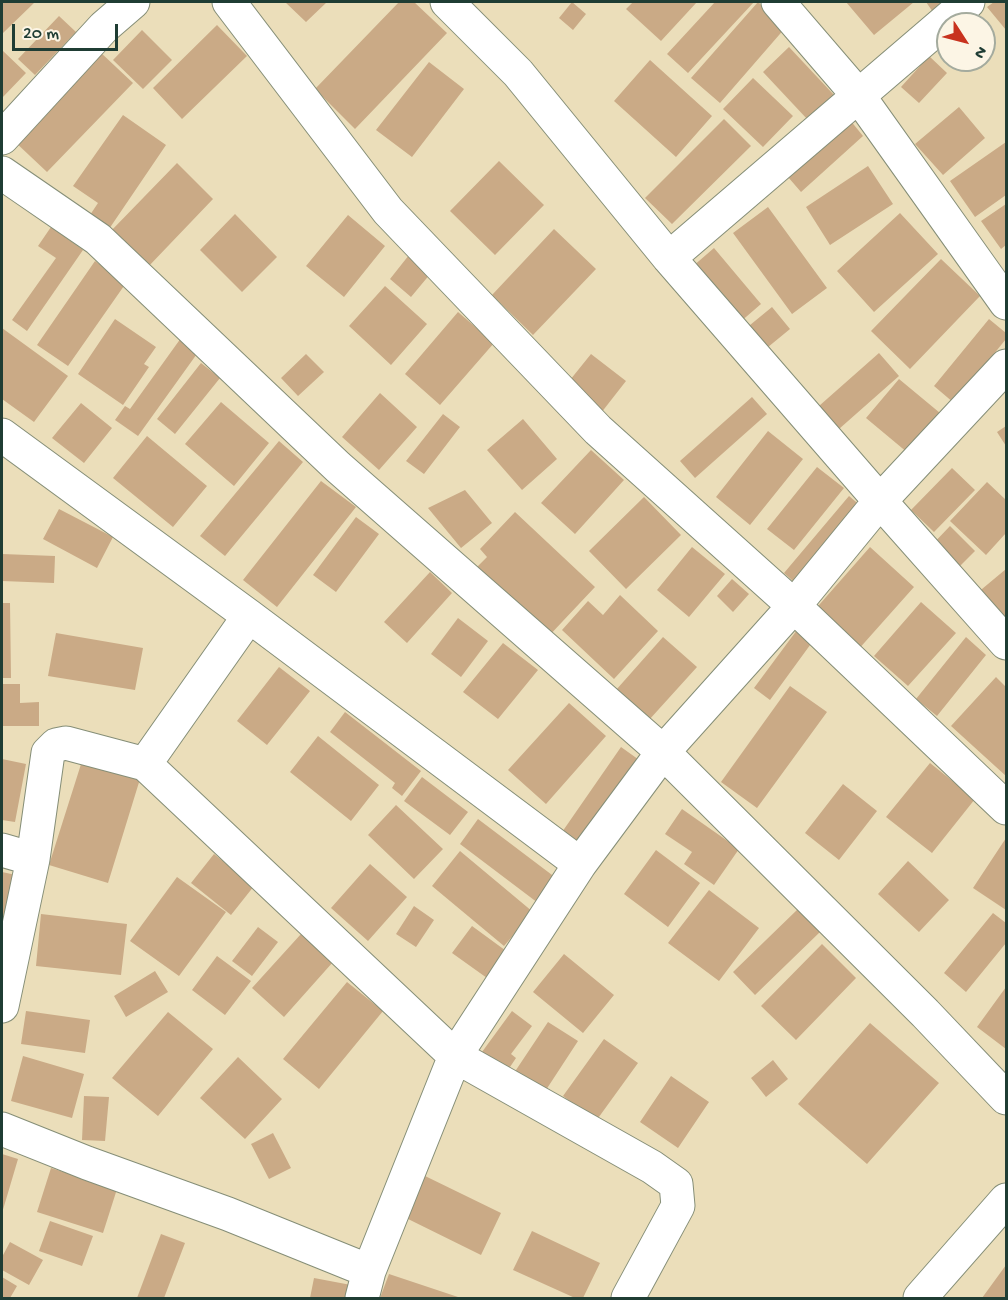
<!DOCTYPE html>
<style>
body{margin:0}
#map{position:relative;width:1008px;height:1300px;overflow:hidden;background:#ebdeba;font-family:"Gochi Hand",sans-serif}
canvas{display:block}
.frame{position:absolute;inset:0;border:3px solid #1f3d34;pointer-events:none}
.north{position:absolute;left:936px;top:12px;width:60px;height:60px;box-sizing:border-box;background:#fcf5e5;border:2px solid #a4ab9e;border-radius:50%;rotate:126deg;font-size:16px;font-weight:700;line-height:24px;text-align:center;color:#1f3d34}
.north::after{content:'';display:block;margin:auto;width:21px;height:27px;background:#c8321e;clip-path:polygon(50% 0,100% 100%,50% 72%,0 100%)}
.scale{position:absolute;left:12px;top:24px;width:106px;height:27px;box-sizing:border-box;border:3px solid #1f3d34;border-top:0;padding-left:8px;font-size:18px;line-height:21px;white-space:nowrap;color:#1f3d34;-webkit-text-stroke:4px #fcf5e5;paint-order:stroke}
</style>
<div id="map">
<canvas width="1008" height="1300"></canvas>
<div class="frame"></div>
<div class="north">N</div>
<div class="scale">20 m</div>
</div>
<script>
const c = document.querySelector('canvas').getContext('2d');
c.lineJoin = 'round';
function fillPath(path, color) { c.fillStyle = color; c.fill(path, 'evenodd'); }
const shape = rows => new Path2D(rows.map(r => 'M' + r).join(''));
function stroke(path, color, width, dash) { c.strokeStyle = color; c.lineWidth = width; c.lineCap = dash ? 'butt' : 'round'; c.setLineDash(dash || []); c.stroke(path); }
fillPath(shape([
 [2,2,35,2,2,34],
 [285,2,327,2,306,22],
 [399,2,414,2,447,33,355,129,315,89],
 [572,2,586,14,573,30,559,18],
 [633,2,697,2,661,41,626,9],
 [715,2,754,2,688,73,667,54],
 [758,2,786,27,720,103,691,78],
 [846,2,914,2,874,35],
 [926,2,954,2,935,15],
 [994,2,1006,2,1006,30,987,7],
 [59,16,76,32,35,75,18,59],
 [217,25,247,56,182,119,153,88],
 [142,30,172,60,143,89,113,60],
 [789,47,834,95,808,120,763,72],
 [2,50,26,73,2,98],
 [99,51,133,83,47,172,13,140],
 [929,56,947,73,919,103,901,87],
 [650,60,712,116,676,157,614,101],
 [429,62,464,89,412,157,376,130],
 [753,78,793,116,763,147,723,109],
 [959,107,985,138,943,175,915,144],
 [123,115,166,145,107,232,88,218,98,203,73,186],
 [724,119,751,146,672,224,645,198],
 [850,120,863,136,801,192,788,177],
 [1006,142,1006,195,975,217,950,181],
 [499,161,544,205,495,255,450,211],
 [177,163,213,199,147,268,110,232],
 [868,166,893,204,830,245,806,207],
 [1006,204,1006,245,1001,249,981,221],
 [768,207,827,288,792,314,733,233],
 [900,213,938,254,874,312,837,271],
 [235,214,277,257,242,292,200,250],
 [348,215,385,246,344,297,306,266],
 [51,227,83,250,27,331,12,320,56,258,38,246],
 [554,229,596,269,533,335,492,295],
 [714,248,761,304,739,323,692,267],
 [409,255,431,273,411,297,390,279],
 [941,259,980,296,910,369,871,331],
 [95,261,126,283,68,366,37,345],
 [385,286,427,324,391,365,349,326],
 [772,307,790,329,762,352,744,330],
 [458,312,494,343,440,405,405,374],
 [115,319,156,347,144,364,149,367,123,405,78,374],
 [989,319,1006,333,1006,339,954,403,934,386],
 [2,328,68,376,34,422,2,399],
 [181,338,199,351,138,436,115,420,125,406,130,409],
 [879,353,899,376,839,429,819,406],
 [306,354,324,372,298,396,281,378],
 [591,354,626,381,601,413,566,385],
 [201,363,220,378,175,434,157,419],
 [899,379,940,413,908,453,866,418],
 [380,393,417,427,379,470,342,437],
 [752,397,767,414,695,478,680,461],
 [221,402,269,443,234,486,185,444],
 [81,403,112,428,84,463,52,438],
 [443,414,460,427,424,474,406,461],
 [523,419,557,459,522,490,487,450],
 [1006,426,1006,446,997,432],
 [768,431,803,459,750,525,716,497],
 [147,436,207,486,173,527,113,478],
 [279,441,303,462,225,556,200,536],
 [591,450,624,480,575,534,541,503],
 [817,467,844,488,794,550,767,529],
 [952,468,975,490,934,532,911,510],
 [321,481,356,507,277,607,243,580],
 [987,482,1006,500,1006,533,986,555,950,521],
 [465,490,492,523,461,548,428,508],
 [849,496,868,512,802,589,784,573],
 [644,497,681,535,626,589,589,551],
 [59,509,113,537,97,568,43,539],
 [515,512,595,587,546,639,473,571,487,557,480,549],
 [356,517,379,534,336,592,313,575],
 [950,526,975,551,954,572,929,548],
 [692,547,725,574,689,617,657,590],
 [870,547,914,587,857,651,812,613],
 [2,554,55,556,54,583,2,581],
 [1006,569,1006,631,976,594],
 [430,572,452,593,407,643,384,622],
 [732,579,749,594,733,612,717,596],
 [620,595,658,631,614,679,562,630,588,601,603,615],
 [921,602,956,633,908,686,874,656],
 [2,603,10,603,11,678,2,678],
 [458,618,488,641,461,677,431,654],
 [797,630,813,641,770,700,754,688],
 [56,633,143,648,135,690,48,676],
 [663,637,697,667,649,720,616,690],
 [966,637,986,655,937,716,916,699],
 [503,643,538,670,498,719,463,692],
 [279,667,310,691,267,745,237,721],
 [996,677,1006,687,1006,776,951,726],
 [2,684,20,684,20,703,39,702,39,726,2,726],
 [790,686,827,712,757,808,721,782],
 [569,703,606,736,546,804,508,770],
 [345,712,421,771,402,796,392,788,395,783,330,732],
 [318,736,379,785,351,821,290,772],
 [621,747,642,762,581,849,560,835],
 [2,759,26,764,15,822,2,820],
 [82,761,140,779,108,883,49,865],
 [930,763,975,799,932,853,886,817],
 [422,777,468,812,450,835,404,801],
 [843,784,877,811,839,860,805,833],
 [396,805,443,849,414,879,368,835],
 [682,809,739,849,714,885,684,864,692,852,665,834],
 [478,819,560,881,542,906,460,844],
 [1006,838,1006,910,973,888],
 [656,850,700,883,668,927,624,894],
 [460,851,533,912,504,946,432,886],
 [214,854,254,886,231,915,191,883],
 [908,861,949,900,919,932,878,894],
 [370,864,407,897,368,941,331,908],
 [2,872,16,875,2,931],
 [177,877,226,912,179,976,130,941],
 [709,890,759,928,719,981,668,943],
 [414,906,434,920,416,947,396,934],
 [798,909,820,932,755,995,733,972],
 [993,913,1006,923,1006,943,966,992,944,973],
 [41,914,127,924,121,975,36,966],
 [472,926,513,956,494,983,452,953],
 [258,927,278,942,252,976,232,961],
 [301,934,333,962,284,1017,252,988],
 [822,944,856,978,796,1040,761,1006],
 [564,954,614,995,583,1033,533,992],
 [217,956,251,981,225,1015,192,990],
 [155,971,168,992,126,1017,114,996],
 [347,982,383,1011,319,1089,283,1059],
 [1006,987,1006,1049,977,1027],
 [26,1011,90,1020,85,1053,21,1044],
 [512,1011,532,1026,511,1054,516,1058,508,1070,482,1052],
 [168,1012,213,1049,158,1116,112,1078],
 [548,1022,578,1041,544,1093,514,1073],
 [870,1023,939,1083,867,1164,798,1104],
 [604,1039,638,1063,596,1121,563,1096],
 [23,1056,84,1074,72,1118,11,1101],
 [238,1057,282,1099,245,1139,200,1098],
 [773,1060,788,1079,766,1097,751,1078],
 [671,1076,709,1102,678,1148,640,1122],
 [84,1096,109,1097,105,1141,82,1140],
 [273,1133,291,1168,269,1179,251,1144],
 [2,1154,18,1159,2,1213],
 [51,1168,117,1189,103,1233,37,1212],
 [423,1175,501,1213,481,1255,402,1216],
 [50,1221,93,1236,82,1266,39,1251],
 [532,1231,600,1263,583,1298,575,1298,513,1270],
 [161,1234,185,1243,164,1298,137,1298],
 [10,1242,43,1260,29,1285,2,1270,2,1257],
 [1006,1265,1006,1298,982,1298],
 [389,1274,461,1298,380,1298],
 [2,1277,17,1286,10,1298,2,1298],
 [314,1278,351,1285,348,1298,310,1298]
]), '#caaa86');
const minor = shape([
 [229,2,388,211,598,430,794,606,1006,808],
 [447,2,518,73,669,258,880,501,1006,643],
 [778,2,858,95,1006,303],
 [2,138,104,27,133,2],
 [2,173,98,239,338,467,663,752,925,1013,1006,1098],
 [669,258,968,2],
 [2,435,249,616,580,864],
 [145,764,249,616],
 [2,850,33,859],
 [2,1006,33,859,48,753,56,745,66,743,145,764,455,1056,652,1167,676,1184,678,1206,628,1298],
 [2,1129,87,1163,228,1214,369,1271],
 [362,1298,369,1271,455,1056,580,864,663,752,794,606,880,501,1006,366],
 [920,1298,1006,1200]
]);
stroke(minor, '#858e77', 35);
stroke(minor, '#fff', 33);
</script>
